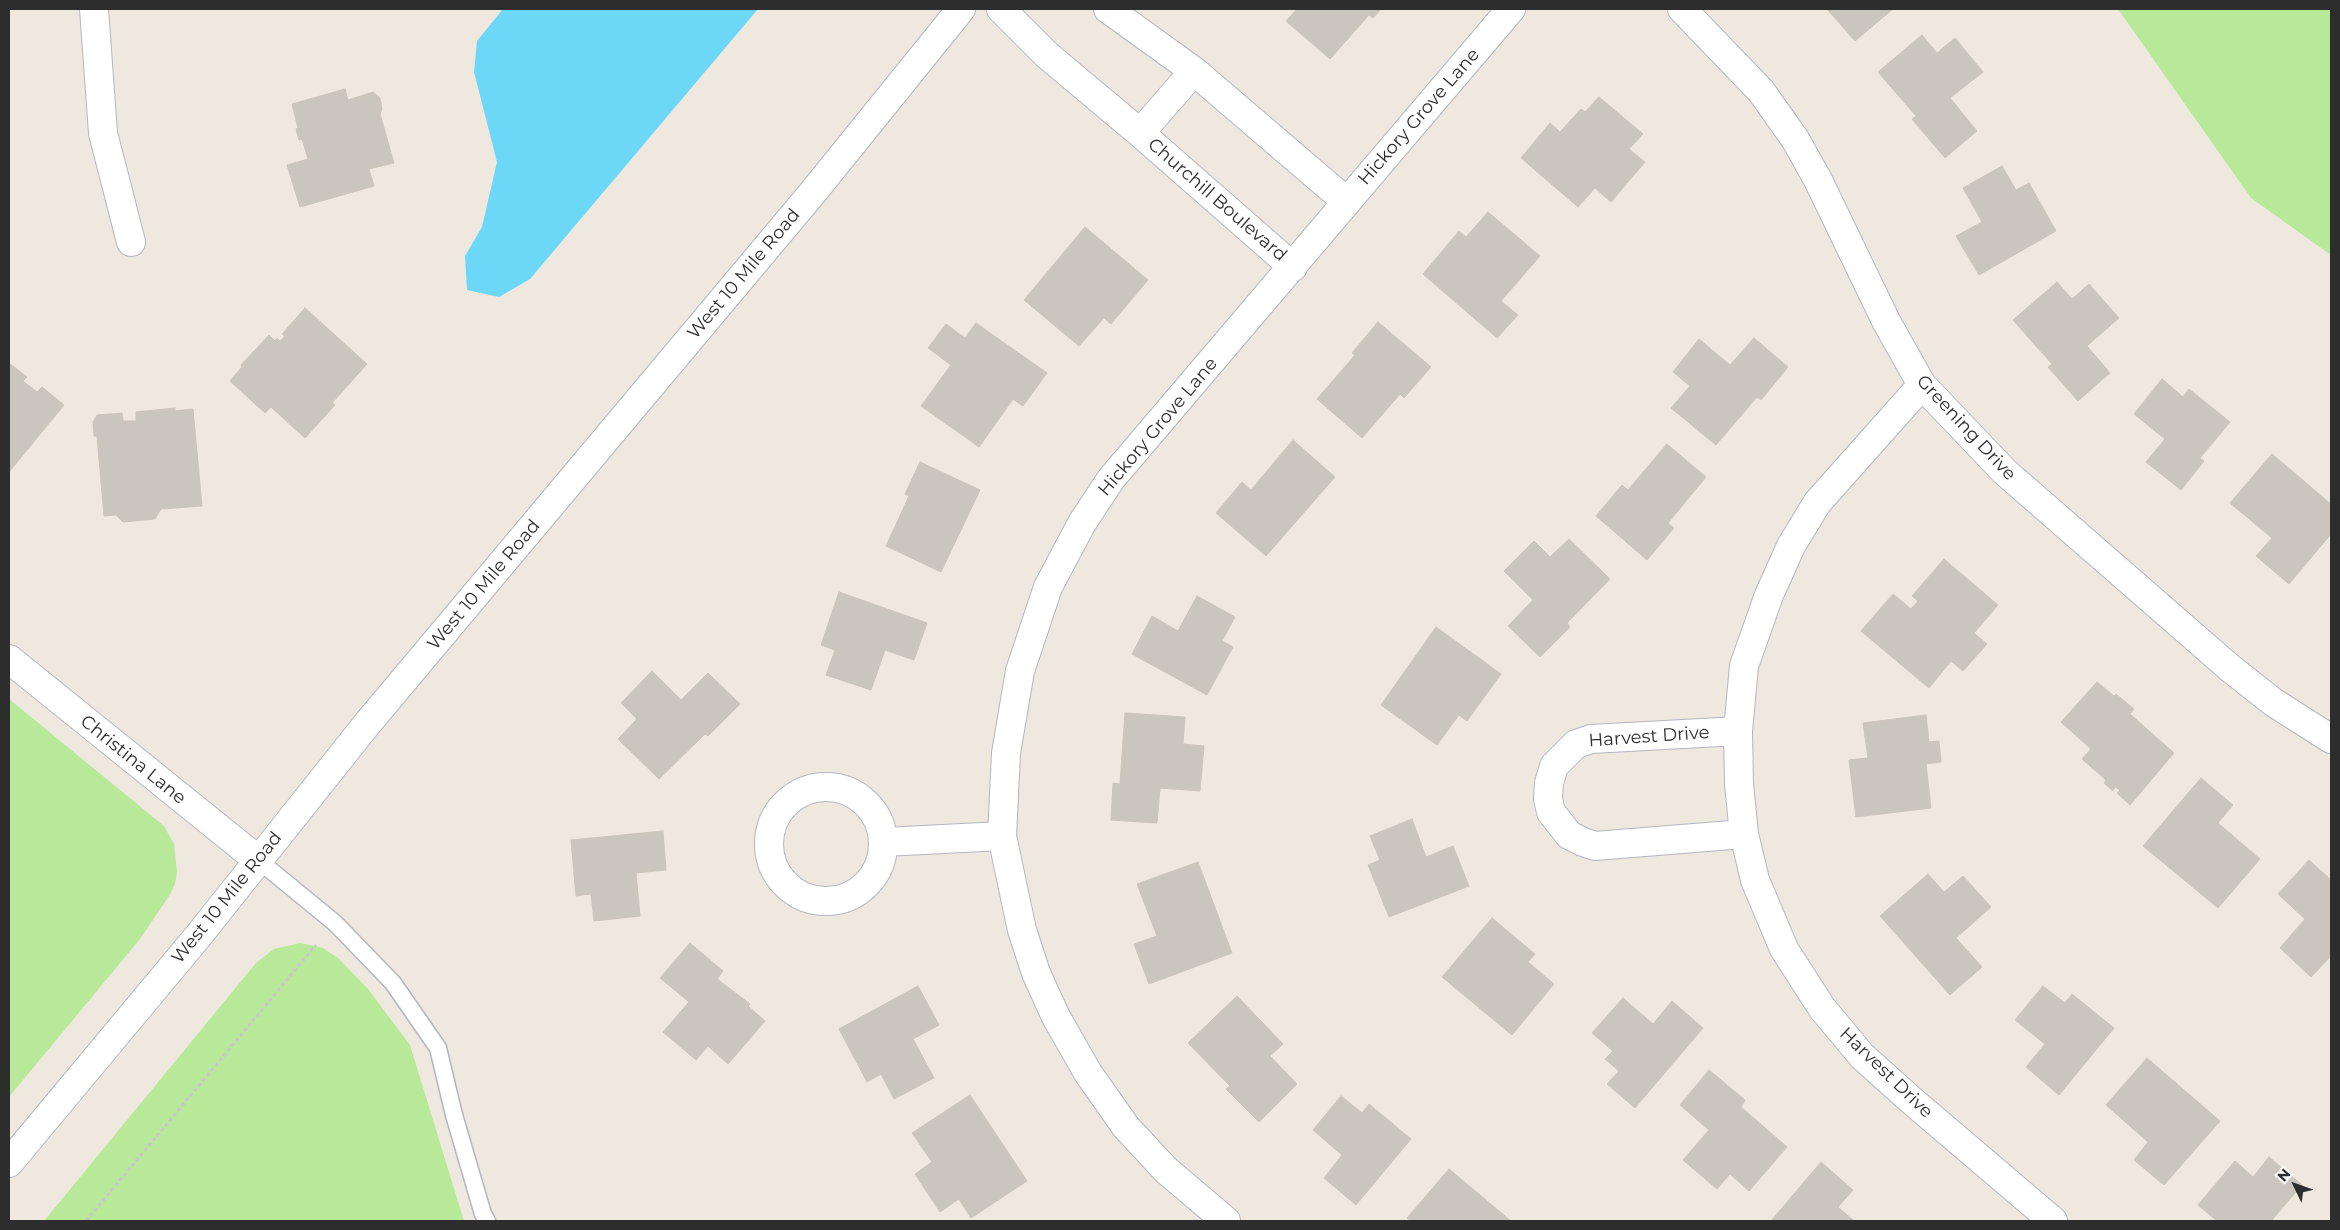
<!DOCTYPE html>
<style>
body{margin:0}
#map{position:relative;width:2340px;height:1230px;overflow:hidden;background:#efe8df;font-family:Montserrat,sans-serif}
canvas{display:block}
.frame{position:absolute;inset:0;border:10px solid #2d2d2d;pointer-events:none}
.north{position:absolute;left:2270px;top:1160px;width:50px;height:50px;-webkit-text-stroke:4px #fff;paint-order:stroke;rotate:312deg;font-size:14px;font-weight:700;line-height:20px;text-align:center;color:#2d2d2d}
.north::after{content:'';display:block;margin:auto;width:18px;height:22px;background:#2d2d2d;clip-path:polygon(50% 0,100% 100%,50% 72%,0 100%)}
</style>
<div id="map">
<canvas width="2340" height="1230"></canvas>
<div class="frame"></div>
<div class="north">N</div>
</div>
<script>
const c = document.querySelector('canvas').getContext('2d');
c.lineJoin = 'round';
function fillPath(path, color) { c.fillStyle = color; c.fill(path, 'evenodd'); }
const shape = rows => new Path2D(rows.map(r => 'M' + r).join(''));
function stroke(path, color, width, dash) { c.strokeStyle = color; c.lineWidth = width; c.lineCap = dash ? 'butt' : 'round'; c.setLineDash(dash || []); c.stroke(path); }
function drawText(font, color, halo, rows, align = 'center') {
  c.font = font + ' Montserrat,sans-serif'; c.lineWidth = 4.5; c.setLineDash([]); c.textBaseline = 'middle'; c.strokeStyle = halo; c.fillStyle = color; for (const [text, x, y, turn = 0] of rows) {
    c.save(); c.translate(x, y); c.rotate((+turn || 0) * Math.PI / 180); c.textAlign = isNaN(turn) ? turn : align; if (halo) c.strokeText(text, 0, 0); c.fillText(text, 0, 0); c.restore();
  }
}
fillPath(shape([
 [2118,9,2331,9,2331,255,2251,198],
 [9,699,164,826,174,844,177,872,175,884,169,896,140,939,9,1097],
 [300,943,323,948,338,958,368,989,410,1045,464,1221,44,1221,256,963,274,949]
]), '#b7e999');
fillPath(shape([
 [503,9,758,9,530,279,499,297,467,290,465,256,482,227,497,162,474,72,477,41]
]), '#6cd7f7');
const building = shape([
 [1297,9,1381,9,1373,18,1369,15,1330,59,1286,21,1297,9],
 [1827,9,1893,9,1855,41,1827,9],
 [1922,35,1937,53,1955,38,1983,72,1950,98,1977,131,1945,158,1912,119,1916,116,1878,72,1922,35],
 [345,89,348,100,373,92,380,98,382,109,380,114,394,163,369,169,374,186,300,207,287,165,308,159,302,139,299,140,296,129,298,128,292,104,345,89],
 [1599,97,1643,134,1629,149,1645,162,1611,202,1595,188,1578,207,1521,158,1550,123,1560,132,1581,109,1585,112,1599,97],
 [2002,166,2016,190,2029,183,2056,231,1979,275,1956,236,1982,222,1963,188,2002,166],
 [1488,212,1540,256,1501,301,1518,315,1497,338,1423,274,1459,231,1466,237,1488,212],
 [1085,227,1148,280,1111,324,1104,318,1079,346,1024,300,1085,227],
 [2057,282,2072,299,2089,284,2119,318,2087,346,2110,373,2078,401,2048,367,2052,364,2013,320,2057,282],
 [305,308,367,364,332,403,335,405,305,438,271,407,265,413,230,381,242,367,241,365,269,335,275,341,277,338,280,341,285,336,282,334,305,308],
 [1378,322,1431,367,1404,398,1400,394,1362,438,1317,399,1355,355,1352,353,1378,322],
 [976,323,1047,373,1023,406,1013,399,979,447,921,406,951,365,928,348,946,324,965,338,976,323],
 [1754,338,1788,367,1761,400,1757,397,1716,445,1671,408,1690,386,1673,372,1699,339,1730,365,1754,338],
 [9,363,27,377,23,381,37,392,42,387,64,405,9,472,9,363],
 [2162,379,2183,397,2189,389,2230,422,2200,458,2204,461,2181,490,2146,462,2165,439,2134,414,2162,379],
 [175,408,175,411,193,409,202,506,161,509,155,519,123,522,116,515,104,516,97,436,94,436,93,422,97,415,122,413,123,421,136,421,136,412,175,408],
 [1293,440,1335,477,1266,556,1216,513,1242,482,1251,490,1293,440],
 [1667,444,1706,477,1668,523,1674,528,1647,560,1596,516,1622,485,1628,490,1667,444],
 [2272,454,2331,504,2331,534,2289,584,2256,556,2272,538,2230,503,2272,454],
 [920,462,980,490,941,572,886,546,909,496,905,494,920,462],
 [1569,539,1610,579,1567,623,1570,627,1540,657,1508,626,1533,600,1504,571,1534,541,1550,557,1569,539],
 [1944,559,1998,605,1974,633,1987,644,1963,671,1951,661,1929,688,1861,631,1893,594,1911,609,1918,601,1912,596,1944,559],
 [839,592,927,623,914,660,885,650,871,690,826,675,835,650,821,645,839,592],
 [1197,596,1235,617,1222,641,1233,647,1207,695,1132,654,1152,616,1178,631,1197,596],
 [1436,627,1501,674,1467,721,1459,715,1437,745,1381,705,1436,627],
 [652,671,681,700,708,673,740,704,708,736,705,734,659,779,618,739,637,719,621,703,652,671],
 [2097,682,2114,696,2116,694,2134,709,2130,714,2174,753,2130,805,2117,793,2120,790,2115,787,2113,791,2104,783,2106,780,2082,759,2091,749,2061,722,2097,682],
 [1125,713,1185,717,1183,744,1204,746,1200,791,1160,788,1157,823,1111,820,1113,783,1120,784,1125,713],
 [1926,715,1929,742,1939,741,1941,762,1926,764,1931,808,1856,817,1849,760,1868,758,1863,723,1926,715],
 [2201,778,2233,805,2218,823,2260,859,2218,908,2143,846,2201,778],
 [1412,819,1426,857,1453,846,1469,886,1389,917,1368,865,1380,860,1370,836,1412,819],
 [663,831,666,870,636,873,640,916,594,921,591,894,576,896,571,840,663,831],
 [2309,860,2331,880,2331,958,2330,957,2311,977,2280,948,2305,919,2278,894,2309,860],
 [1198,862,1232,953,1149,984,1134,944,1157,936,1137,884,1198,862],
 [1928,874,1944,892,1963,876,1991,907,1956,938,1982,967,1950,995,1880,916,1928,874],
 [1492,918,1535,954,1528,962,1554,984,1512,1035,1442,977,1492,918],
 [690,943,723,971,717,979,750,1004,748,1006,765,1021,728,1064,708,1046,696,1060,663,1032,689,1002,660,978,690,943],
 [918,986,939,1025,913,1039,934,1078,894,1099,881,1074,867,1082,839,1029,918,986],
 [2043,986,2065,1003,2072,994,2114,1028,2059,1095,2026,1067,2045,1044,2015,1020,2043,986],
 [1237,996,1283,1044,1270,1056,1297,1084,1259,1122,1226,1089,1230,1086,1188,1043,1237,996],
 [1623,998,1653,1024,1672,1001,1703,1028,1635,1108,1607,1084,1619,1071,1605,1059,1613,1051,1592,1033,1623,998],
 [2147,1058,2220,1121,2164,1185,2134,1160,2148,1142,2106,1105,2147,1058],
 [1709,1070,1745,1100,1741,1107,1787,1147,1749,1191,1730,1174,1717,1189,1683,1160,1709,1130,1680,1105,1709,1070],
 [970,1095,1027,1181,971,1218,959,1199,940,1212,915,1174,932,1162,912,1133,970,1095],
 [1341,1096,1362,1113,1369,1104,1411,1139,1356,1205,1324,1178,1342,1155,1313,1130,1341,1096],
 [2269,1157,2302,1185,2272,1220,2273,1221,2217,1221,2198,1205,2235,1161,2253,1177,2269,1157],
 [1821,1162,1853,1190,1838,1207,1854,1221,1771,1221,1821,1162],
 [1449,1169,1511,1221,1411,1221,1407,1218,1449,1169]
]);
fillPath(building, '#cbc6bd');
stroke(building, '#cbc4b8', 1);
const service = shape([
 [258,860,335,923,393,983,438,1048,454,1115,483,1214,487,1221]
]);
const minor = shape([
 [94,9,103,133,131,242],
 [1001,9,1047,55,1140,133,1293,267],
 [1108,9,1194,71,1347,202],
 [1682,9,1761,91,1795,139,1818,180,1886,321,1922,385,2005,472,2230,668,2273,702,2331,739],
 [1140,133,1194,71],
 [1922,385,1817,503,1791,546,1769,595,1744,666,1738,731,1739,784,1744,834,1755,880,1784,949,1822,1008,1862,1056,1911,1100,2053,1221],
 [9,659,258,860],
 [1738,731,1591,739,1576,744,1554,766,1549,783,1548,799,1551,812,1569,835,1583,842,1595,846,1744,834],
 '769 844a57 57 0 1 1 114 0a57 57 0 1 1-114 0Z',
 [884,842,1002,836],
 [1226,1221,1166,1170,1126,1127,1088,1073,1056,1017,1036,973,1022,930,1002,836,1006,753,1020,671,1048,587,1082,523,1111,479,1511,9]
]);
const secondary = shape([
 [9,1163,199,935,367,724,814,191,961,9]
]);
stroke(service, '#b3b6c1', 19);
stroke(minor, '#b3b6c1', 30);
stroke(secondary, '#b3b6c1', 30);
stroke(shape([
 [86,1221,316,945]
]), '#c8c8c8', 3, [4, 2.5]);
stroke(service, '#fff', 16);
stroke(minor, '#fff', 28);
stroke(secondary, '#fff', 28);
drawText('18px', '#2d2d2d', '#fff', [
 ["Hickory Grove Lane",1419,117,-49],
 ["Churchill Boulevard",1217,200,41],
 ["West 10 Mile Road",744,274,-50],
 ["Hickory Grove Lane",1158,427,-50],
 ["Greening Drive",1966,428,47],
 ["West 10 Mile Road",484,585,-50],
 ["Harvest Drive",1649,737,-4],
 ["Christina Lane",133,760,39],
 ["West 10 Mile Road",227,898,-51],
 ["Harvest Drive",1886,1073,44]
]);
</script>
